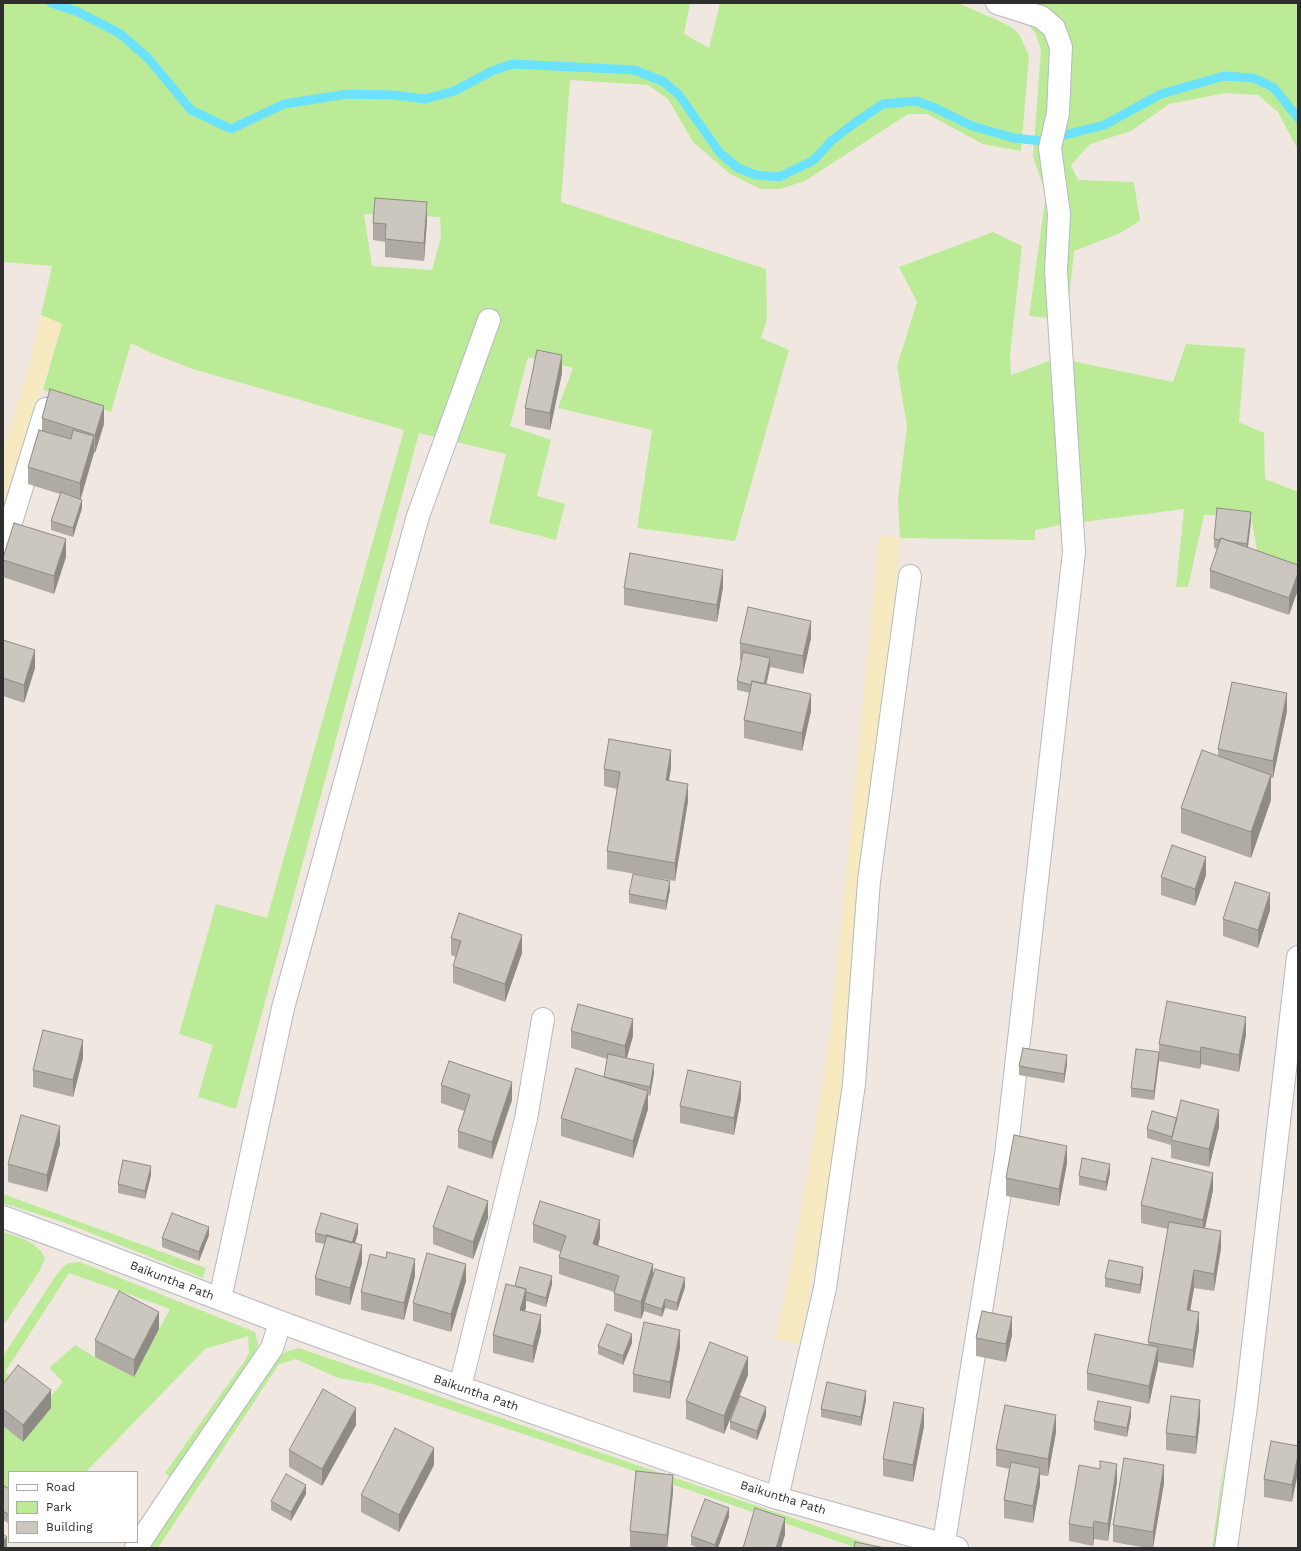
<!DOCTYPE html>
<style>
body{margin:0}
#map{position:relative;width:1301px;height:1551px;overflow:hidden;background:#f0e8e0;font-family:"Work Sans",sans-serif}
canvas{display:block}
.frame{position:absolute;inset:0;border:4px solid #2e2e2e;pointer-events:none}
.legend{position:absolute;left:8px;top:1471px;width:130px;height:72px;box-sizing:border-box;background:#fff;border:1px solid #ababab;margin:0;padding:5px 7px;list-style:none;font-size:12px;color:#2e2e2e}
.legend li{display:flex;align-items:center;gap:8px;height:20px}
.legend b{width:20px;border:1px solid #ababab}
</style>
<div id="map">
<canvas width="1301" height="1551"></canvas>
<div class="frame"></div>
<ul class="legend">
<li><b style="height:5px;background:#fff"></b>Road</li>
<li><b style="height:11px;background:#bceb98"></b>Park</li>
<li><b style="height:11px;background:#cbc6be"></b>Building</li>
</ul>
</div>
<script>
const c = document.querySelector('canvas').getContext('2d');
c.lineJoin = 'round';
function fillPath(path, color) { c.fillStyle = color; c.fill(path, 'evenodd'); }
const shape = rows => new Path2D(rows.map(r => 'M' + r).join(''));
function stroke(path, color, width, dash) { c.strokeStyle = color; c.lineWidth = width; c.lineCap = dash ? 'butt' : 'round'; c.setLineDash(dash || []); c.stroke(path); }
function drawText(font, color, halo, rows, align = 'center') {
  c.font = font + ' "Work Sans",sans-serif'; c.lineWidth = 3.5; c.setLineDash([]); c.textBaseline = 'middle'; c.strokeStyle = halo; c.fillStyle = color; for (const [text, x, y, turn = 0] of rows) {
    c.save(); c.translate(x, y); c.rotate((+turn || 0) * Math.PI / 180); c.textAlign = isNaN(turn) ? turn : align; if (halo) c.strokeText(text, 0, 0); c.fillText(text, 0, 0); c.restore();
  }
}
fillPath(shape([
 [3,3,690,3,684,34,709,48,720,3,958,3,997,20,1011,27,1019,34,1029,56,1021,151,983,144,927,114,908,114,805,181,780,189,760,189,730,174,693,142,668,99,648,85,570,80,561,202,766,269,767,319,761,338,789,350,735,541,637,528,652,430,558,408,573,368,528,357,510,426,551,440,537,496,565,504,556,540,489,523,506,454,419,433,236,1109,198,1097,213,1045,179,1034,216,904,267,918,404,430,193,369,151,353,131,343,111,412,43,390,62,324,41,315,52,266,3,262],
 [364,214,440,217,441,237,432,270,372,266],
 [987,3,1298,3,1298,150,1278,112,1258,95,1226,93,1169,104,1131,131,1090,144,1071,165,1078,180,1134,182,1140,221,1118,234,1074,251,1067,320,1029,316,1046,194,1033,157,1041,50,1036,34,1027,23],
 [993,232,1022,246,1010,355,1011,375,1057,358,1173,382,1186,344,1245,348,1239,422,1264,433,1265,479,1298,492,1298,567,1257,551,1251,515,1204,515,1188,587,1176,587,1184,509,1060,525,1035,530,1035,540,900,538,898,499,907,426,897,366,917,302,899,267],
 [3,1194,206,1268,203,1278,63,1222,3,1203],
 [3,1232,22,1238,33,1244,41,1251,45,1258,39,1272,3,1326],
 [80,1262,255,1332,258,1345,248,1367,171,1478,165,1473,243,1363,249,1353,248,1336,205,1349,86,1472,9,1472,9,1492,3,1488,3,1426,23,1442,45,1403,63,1382,49,1368,75,1345,95,1357,134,1377,170,1309,69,1273,5,1372,18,1382,3,1401,3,1356,57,1274,63,1267,69,1263],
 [299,1348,628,1462,881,1548,857,1548,628,1469,373,1384,338,1378,296,1359,279,1364,158,1548,149,1548,270,1364,285,1352],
 [1227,1441,1219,1513,1217,1548,1212,1548]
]), '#bceb98');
fillPath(shape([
 [41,315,62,324,3,516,3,450,31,359],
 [880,535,900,538,862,959,844,1119,799,1344,775,1339,784,1302,812,1152,831,1028]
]), '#f7eac1');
stroke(shape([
 [51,3,76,11,119,33,148,58,191,110,231,129,284,104,347,94,394,95,425,99,454,91,492,71,512,64,635,70,664,82,679,95,720,153,738,168,756,175,779,177,814,160,831,141,856,122,883,104,916,101,933,107,972,126,1014,138,1042,141,1104,125,1161,94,1224,76,1253,78,1273,87,1298,118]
]), '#6ae2fb', 9);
const street = shape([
 [3,548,46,409],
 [3,1217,68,1241,280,1322,460,1387,777,1498,957,1548],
 [220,1299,283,1008,418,516,489,320],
 [460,1387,526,1119,543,1019],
 [777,1498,825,1288,854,1084,869,881,910,576],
 [136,1548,178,1485,272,1348,280,1322],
 [943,1548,1006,1155,1074,552,1056,271,1059,214,1050,148,1058,113,1061,47,1054,28,1041,17,997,3],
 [1226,1548,1246,1406,1298,957]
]);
stroke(street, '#b4b8c2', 24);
stroke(street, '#fff', 22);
fillPath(shape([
 [427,220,424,261,385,257,385,242,373,240,373,223],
 [562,373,550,430,525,425,525,408],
 [42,418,104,424,95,453,94,452,81,499,82,508,73,537,51,530,51,521,60,494,28,484,28,467,42,431],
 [1251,521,1248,548,1298,565,1289,615,1210,588,1210,570,1217,549,1214,548,1214,539],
 [66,557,54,594,3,577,3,558],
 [723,587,717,622,624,605,624,588],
 [811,638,803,674,770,667,766,684,811,711,802,751,744,738,744,720,750,693,737,690,737,681,741,660,740,660,740,643],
 [3,640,35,668,24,703,3,696],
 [1287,711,1273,778,1271,778,1271,800,1251,858,1181,833,1181,808,1218,756,1218,749],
 [671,768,669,780,688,801,675,881,607,869,607,851,617,789,604,786,604,769],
 [1206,875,1195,906,1161,895,1161,877],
 [670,890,666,910,629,903,629,894],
 [1270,910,1258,948,1223,936,1223,919],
 [451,938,522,953,505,1002,453,983,453,966,456,957,451,955],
 [571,1031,633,1036,627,1058,654,1073,650,1096,648,1095,648,1109,633,1158,561,1136,561,1118,604,1077,607,1059,571,1048],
 [1246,1035,1239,1072,1201,1064,1200,1069,1159,1061,1154,1100,1131,1097,1131,1088,1159,1052,1159,1044],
 [83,1058,73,1097,33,1087,33,1070],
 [1067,1064,1064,1083,1019,1075,1019,1066],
 [441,1085,512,1100,492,1159,458,1148,458,1131,464,1111,441,1103],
 [741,1099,734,1135,680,1123,680,1106],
 [1177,1118,1219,1127,1209,1167,1171,1158,1171,1145,1147,1138,1147,1129],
 [60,1144,47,1192,8,1182,8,1164],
 [1067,1163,1059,1206,1006,1196,1006,1178],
 [1110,1173,1106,1191,1079,1185,1079,1176],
 [151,1175,145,1199,118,1193,118,1184],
 [1213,1190,1205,1228,1221,1248,1214,1291,1194,1288,1190,1311,1199,1330,1193,1368,1158,1362,1158,1364,1149,1404,1087,1390,1087,1373,1148,1345,1168,1229,1141,1223,1141,1205],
 [488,1218,473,1259,433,1244,433,1227],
 [533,1224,600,1238,598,1246,685,1287,677,1311,665,1308,662,1317,644,1311,641,1319,614,1311,614,1292,559,1274,559,1257,561,1252,533,1242],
 [315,1233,358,1233,355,1243,362,1263,350,1305,315,1295,315,1278,324,1244,315,1242],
 [209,1235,199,1261,162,1247,162,1238],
 [415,1276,404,1320,361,1310,361,1292],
 [1143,1276,1140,1294,1105,1287,1105,1278],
 [466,1281,451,1332,413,1321,413,1303],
 [552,1284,546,1307,526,1301,526,1307,525,1311,541,1332,533,1363,493,1353,493,1335,515,1286],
 [159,1329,134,1377,95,1357,95,1340],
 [1012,1335,1006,1362,976,1356,976,1338],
 [632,1343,623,1365,598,1354,598,1346],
 [680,1348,670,1399,633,1392,633,1374],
 [748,1375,724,1434,686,1419,686,1401],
 [3,1384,51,1408,23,1442,3,1426],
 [866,1400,861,1426,821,1417,821,1409],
 [766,1416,757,1440,730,1429,730,1421],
 [1131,1416,1127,1437,1094,1430,1094,1421],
 [1200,1418,1196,1454,1166,1450,1166,1433],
 [356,1425,322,1486,289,1467,289,1450],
 [924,1426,913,1482,883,1476,883,1459],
 [1056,1432,1048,1476,1040,1475,1040,1485,1033,1523,1004,1518,1004,1500,1009,1469,996,1466,996,1449],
 [1298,1446,1292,1502,1264,1497,1264,1479],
 [434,1465,399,1532,361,1512,361,1495],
 [1117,1481,1108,1541,1094,1539,1093,1546,1069,1541,1069,1524],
 [1164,1483,1153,1548,1147,1548,1113,1542,1113,1525],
 [3,1485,9,1489,9,1521,8,1523,3,1520],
 [673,1492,667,1548,630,1548,630,1531],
 [306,1494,291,1521,271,1510,271,1501],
 [729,1517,718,1548,699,1548,691,1545,691,1536]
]), '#afaaa3');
fillPath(shape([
 [427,202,427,220,424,261,424,243],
 [562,355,562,373,550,430,550,413],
 [104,406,104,424,95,453,95,435],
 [94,436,94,453,80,500,80,483],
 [82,500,82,508,73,537,73,528],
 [1251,512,1251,521,1247,552,1247,544],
 [66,539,66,557,54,594,54,576],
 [723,570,723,587,717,622,717,605],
 [1298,573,1298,590,1289,615,1289,598],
 [811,621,811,638,803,674,803,656],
 [35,650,35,668,24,703,24,685],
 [770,658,770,667,764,696,764,688],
 [1287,693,1287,711,1273,778,1273,761],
 [811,694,811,711,802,751,802,733],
 [671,750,671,768,666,797,666,780],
 [1271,775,1271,800,1251,858,1251,832],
 [688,784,688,801,675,881,675,863],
 [1206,857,1206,875,1195,906,1195,889],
 [670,881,670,890,666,910,666,901],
 [1270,893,1270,910,1258,948,1258,930],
 [522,935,522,953,505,1002,505,984],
 [1246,1017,1246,1035,1239,1072,1239,1055],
 [633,1019,633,1036,625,1064,625,1046],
 [83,1040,83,1058,73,1097,73,1080],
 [1201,1047,1201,1064,1200,1069,1200,1052],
 [1159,1052,1159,1061,1154,1100,1154,1091],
 [1067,1055,1067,1064,1064,1083,1064,1074],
 [654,1064,654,1073,650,1096,650,1087],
 [512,1082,512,1100,492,1159,492,1142],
 [741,1082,741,1099,734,1135,734,1118],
 [648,1091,648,1109,633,1158,633,1141],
 [1219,1110,1219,1127,1209,1167,1209,1149],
 [60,1126,60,1144,47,1192,47,1175],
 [1067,1146,1067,1163,1059,1206,1059,1189],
 [1110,1164,1110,1173,1106,1191,1106,1182],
 [151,1166,151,1175,145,1199,145,1191],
 [1213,1173,1213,1190,1203,1237,1203,1220],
 [488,1201,488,1218,473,1259,473,1242],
 [600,1220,600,1238,593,1262,593,1244],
 [358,1224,358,1233,352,1253,352,1244],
 [209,1227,209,1235,199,1261,199,1252],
 [1221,1231,1221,1248,1214,1291,1214,1274],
 [362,1245,362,1263,350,1305,350,1288],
 [415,1259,415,1276,404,1320,404,1303],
 [466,1264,466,1281,451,1332,451,1314],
 [653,1264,653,1282,644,1303,644,1311,641,1319,641,1302],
 [1143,1267,1143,1276,1140,1294,1140,1285],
 [1194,1270,1194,1288,1187,1328,1187,1310],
 [552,1276,552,1284,546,1307,546,1298],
 [685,1278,685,1287,677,1311,677,1303],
 [526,1289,526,1307,520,1327,520,1310],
 [665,1299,665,1308,662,1317,662,1309],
 [159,1312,159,1329,134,1377,134,1360],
 [1199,1312,1199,1330,1193,1368,1193,1350],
 [541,1315,541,1332,533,1363,533,1346],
 [1012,1317,1012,1335,1006,1362,1006,1344],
 [680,1330,680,1348,670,1399,670,1382],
 [632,1334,632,1343,623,1365,623,1356],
 [1158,1347,1158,1364,1149,1404,1149,1386],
 [748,1357,748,1375,724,1434,724,1416],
 [51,1390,51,1408,23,1442,23,1425],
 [866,1391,866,1400,861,1426,861,1417],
 [1200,1400,1200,1418,1196,1454,1196,1437],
 [766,1407,766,1416,757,1440,757,1431],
 [1131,1407,1131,1416,1127,1437,1127,1428],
 [356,1408,356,1425,322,1486,322,1469],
 [924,1408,924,1426,913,1482,913,1465],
 [1056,1415,1056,1432,1048,1476,1048,1459],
 [434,1448,434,1465,399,1532,399,1515],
 [1298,1455,1298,1473,1292,1502,1292,1485],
 [1117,1464,1117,1481,1108,1541,1108,1524],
 [1164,1465,1164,1483,1153,1548,1153,1532],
 [1040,1468,1040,1485,1033,1523,1033,1506],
 [673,1475,673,1492,667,1548,667,1535],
 [306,1485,306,1494,291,1521,291,1512],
 [729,1508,729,1517,718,1548,715,1548,715,1545],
 [9,1512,9,1521,8,1523,8,1514],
 [785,1518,785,1535,781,1548,776,1548],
 [1094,1521,1094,1539,1093,1546,1093,1528],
 [7,1537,7,1548,3,1548,3,1541]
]), '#8e8b85');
const building = shape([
 [375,198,427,202,424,243,385,239,386,224,373,223,375,198],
 [537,350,562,355,550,413,525,408,537,350],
 [50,389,104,406,95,435,42,418,50,389],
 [39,430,71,439,73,430,94,436,80,483,28,467,39,430],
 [61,492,82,500,73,528,51,521,61,492],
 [1217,508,1251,512,1247,544,1229,541,1221,538,1220,540,1214,539,1217,508],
 [14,523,66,539,54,576,3,560,3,558,14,523],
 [1221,538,1298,565,1298,573,1289,598,1210,570,1221,538],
 [630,553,723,570,717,605,624,588,630,553],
 [748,607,811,621,803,656,740,643,748,607],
 [3,640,35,650,24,685,3,678,3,640],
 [743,652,770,658,764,684,752,681,751,685,737,681,743,652],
 [752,681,811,694,802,733,744,720,752,681],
 [1232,682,1287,693,1273,761,1218,749,1232,682],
 [609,739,671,750,666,780,688,784,675,863,607,851,620,772,604,769,609,739],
 [1202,750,1271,775,1251,832,1181,808,1202,750],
 [1172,845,1206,857,1195,889,1161,877,1172,845],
 [633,874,670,881,666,901,629,894,633,874],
 [1235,882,1270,893,1258,930,1223,919,1235,882],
 [459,913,522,935,505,984,453,966,461,941,451,938,459,913],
 [1167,1001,1246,1017,1239,1055,1201,1047,1200,1052,1159,1044,1167,1001],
 [578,1004,633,1019,625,1046,571,1031,578,1004],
 [43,1030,83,1040,73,1080,33,1070,43,1030],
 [1023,1048,1067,1055,1064,1074,1019,1066,1023,1048],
 [1136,1049,1159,1052,1154,1091,1131,1088,1136,1049],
 [608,1054,654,1064,650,1087,604,1077,608,1054],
 [449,1061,512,1082,492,1142,458,1131,470,1095,441,1085,449,1061],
 [576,1068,648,1091,633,1141,561,1118,576,1068],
 [688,1070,741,1082,734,1118,680,1106,688,1070],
 [1181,1100,1219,1110,1209,1149,1171,1140,1181,1100],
 [1152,1111,1177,1118,1172,1137,1147,1129,1152,1111],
 [21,1115,60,1126,47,1175,8,1164,21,1115],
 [1014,1135,1067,1146,1059,1189,1006,1178,1014,1135],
 [1082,1158,1110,1164,1106,1182,1079,1176,1082,1158],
 [1152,1158,1213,1173,1203,1220,1141,1205,1152,1158],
 [123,1160,151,1166,145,1191,118,1184,123,1160],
 [448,1186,488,1201,473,1242,433,1227,448,1186],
 [540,1201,600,1220,593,1244,653,1264,641,1302,614,1293,619,1276,559,1257,566,1236,533,1224,540,1201],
 [172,1213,209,1227,199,1252,162,1238,172,1213],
 [321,1213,358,1224,352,1243,315,1233,321,1213],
 [1169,1222,1221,1231,1214,1274,1194,1270,1187,1310,1199,1312,1193,1350,1148,1342,1169,1222],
 [327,1235,362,1245,350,1288,315,1278,327,1235],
 [387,1252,415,1259,404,1303,361,1292,370,1254,386,1258,387,1252],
 [427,1253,466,1264,451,1314,413,1303,427,1253],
 [1109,1260,1143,1267,1140,1285,1105,1278,1109,1260],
 [520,1267,552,1276,546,1298,526,1292,526,1289,515,1286,520,1267],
 [655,1269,685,1278,677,1303,665,1299,662,1309,644,1303,655,1269],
 [506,1284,526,1289,520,1310,541,1315,533,1346,493,1335,506,1284],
 [119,1291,159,1312,134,1360,95,1340,119,1291],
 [982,1311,1012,1317,1006,1344,976,1338,982,1311],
 [644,1322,680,1330,670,1382,633,1374,644,1322],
 [607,1324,632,1334,623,1356,598,1346,607,1324],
 [1095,1334,1158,1347,1149,1386,1087,1373,1095,1334],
 [710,1342,748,1357,724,1416,686,1401,710,1342],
 [18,1365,51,1390,23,1425,3,1409,3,1384,18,1365],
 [827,1382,866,1391,861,1417,821,1409,827,1382],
 [323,1389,356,1408,322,1469,289,1450,323,1389],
 [740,1396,766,1407,757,1431,730,1421,740,1396],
 [1171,1396,1200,1400,1196,1437,1166,1433,1171,1396],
 [1098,1401,1131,1407,1127,1428,1094,1421,1098,1401],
 [894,1402,924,1408,913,1465,883,1459,894,1402],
 [1005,1405,1056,1415,1048,1459,996,1449,1005,1405],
 [395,1428,434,1448,399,1515,361,1495,395,1428],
 [1271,1441,1298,1446,1298,1455,1292,1485,1264,1479,1271,1441],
 [1124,1458,1164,1465,1153,1532,1113,1525,1124,1458],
 [1100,1461,1117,1464,1108,1524,1094,1521,1093,1528,1069,1524,1079,1465,1100,1469,1100,1461],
 [1011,1462,1040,1468,1033,1506,1004,1500,1011,1462],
 [636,1471,673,1475,667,1535,630,1531,636,1471],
 [286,1474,306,1485,291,1512,271,1501,286,1474],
 [3,1485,9,1489,9,1512,8,1514,3,1511,3,1485],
 [705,1499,729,1508,715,1545,691,1536,705,1499],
 [755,1508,785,1518,776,1548,743,1548,755,1508],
 [3,1534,7,1537,3,1541,3,1534],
 [855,1542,885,1548,854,1548,855,1542]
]);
fillPath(building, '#cbc6be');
stroke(building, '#8e8b85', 1);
drawText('12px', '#2e2e2e', '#fff', [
 ["Baikuntha Path",172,1281,21],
 ["Baikuntha Path",476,1393,19],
 ["Baikuntha Path",783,1498,17]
]);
</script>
